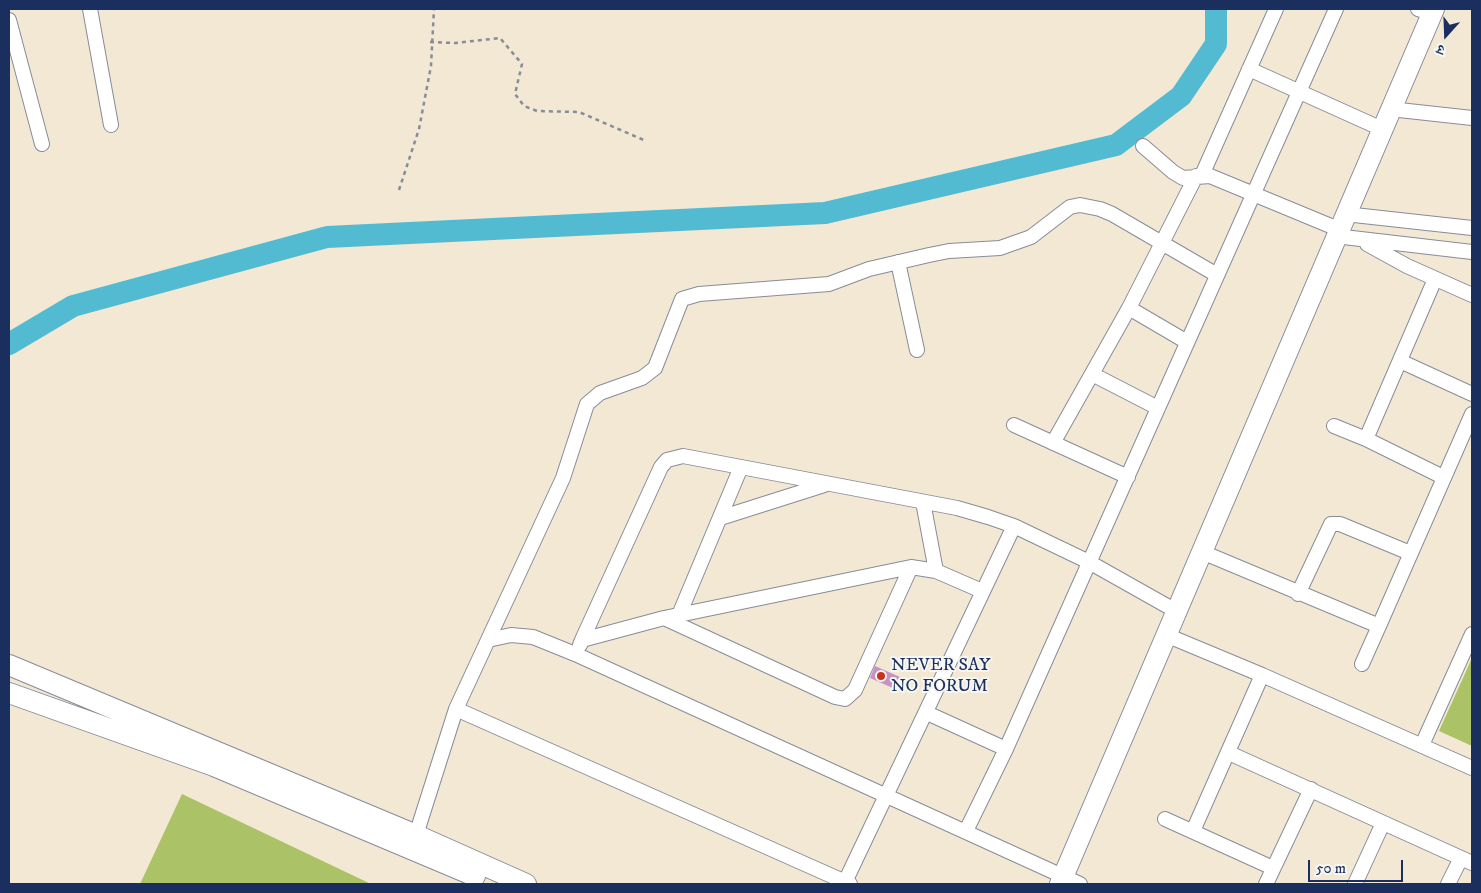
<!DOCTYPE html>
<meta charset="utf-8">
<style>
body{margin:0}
#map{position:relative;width:1481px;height:893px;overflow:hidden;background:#f3e8d4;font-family:"IM FELL DW Pica","Noto Serif Devanagari",serif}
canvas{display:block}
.frame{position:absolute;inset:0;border:10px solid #1b2f5e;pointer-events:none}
.north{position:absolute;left:1421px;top:10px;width:50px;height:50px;-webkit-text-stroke:4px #f6f6f2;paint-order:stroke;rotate:200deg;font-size:14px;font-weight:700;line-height:20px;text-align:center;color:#1b2f5e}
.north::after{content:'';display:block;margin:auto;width:18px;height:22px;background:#1b2f5e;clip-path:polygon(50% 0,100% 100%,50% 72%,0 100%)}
.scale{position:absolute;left:1308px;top:860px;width:95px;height:22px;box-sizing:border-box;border:2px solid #1b2f5e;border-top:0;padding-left:6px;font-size:15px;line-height:18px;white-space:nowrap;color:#1b2f5e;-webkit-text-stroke:4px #f6f6f2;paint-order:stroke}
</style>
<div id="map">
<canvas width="1481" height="893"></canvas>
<div class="frame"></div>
<div class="north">उ</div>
<div class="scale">50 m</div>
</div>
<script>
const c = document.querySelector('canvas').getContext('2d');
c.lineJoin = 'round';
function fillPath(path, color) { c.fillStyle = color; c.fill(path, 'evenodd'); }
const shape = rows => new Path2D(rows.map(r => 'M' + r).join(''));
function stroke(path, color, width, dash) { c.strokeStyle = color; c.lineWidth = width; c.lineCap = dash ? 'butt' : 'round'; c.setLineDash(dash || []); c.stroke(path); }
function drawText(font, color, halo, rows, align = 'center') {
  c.font = font + ' "IM FELL DW Pica",serif'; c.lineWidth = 4; c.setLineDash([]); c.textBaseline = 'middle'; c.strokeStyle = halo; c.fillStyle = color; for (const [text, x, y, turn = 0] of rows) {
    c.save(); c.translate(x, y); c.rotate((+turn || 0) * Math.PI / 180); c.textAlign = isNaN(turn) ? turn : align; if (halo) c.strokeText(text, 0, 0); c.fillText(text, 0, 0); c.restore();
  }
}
fillPath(shape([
 [1472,658,1472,746,1439,731],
 [182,794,371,884,140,884]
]), '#abc267');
stroke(shape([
 [9,344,73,306,327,237,825,213,1116,145,1181,96,1216,44,1216,9]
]), '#53bbd1', 22);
fillPath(shape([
 [875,666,900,677,895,689,870,678]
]), '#c793c4');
const street = shape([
 [90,9,111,125],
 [1418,9,1431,13],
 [9,20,42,144],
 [1249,69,1382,129],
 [1390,109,1472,118],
 [1143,146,1173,172,1183,178,1210,176,1338,229],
 [1202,175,1276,9],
 [1345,214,1472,228],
 [1335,236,1472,252],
 [1367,244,1407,266,1472,295],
 [898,262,917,350],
 [1129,308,1187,342],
 [1400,361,1472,394],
 [1092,374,1158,408],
 [1014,425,1128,477],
 [1334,426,1366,439,1443,477],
 [1366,439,1435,279],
 [1053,443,1129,308,1196,176],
 [923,502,936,571],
 [720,518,824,485],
 [1202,552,1379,626,1472,414],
 [1298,594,1331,524,1340,524,1410,553],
 [679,615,741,467],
 [664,618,835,697,845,699,855,690,911,567],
 [1166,635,1262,675,1472,768],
 [488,640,511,635,533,637,575,654,1080,884],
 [582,640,661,467,667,460,683,456,957,508,988,517,1014,526,1089,562,1176,611],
 [580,645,582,640,664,618,911,567,936,571,982,591],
 [1362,664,1379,626],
 [456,709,850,884],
 [927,713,1006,749],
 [1422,745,1472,634],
 [1229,753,1472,863],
 [1165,819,1273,868],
 [966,831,1006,749,1336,9],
 [1193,831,1262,675],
 [416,835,456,709,563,478,587,404,600,393,642,378,655,368,682,299,699,294,829,284,869,269,929,255,949,251,1000,248,1031,237,1070,207,1080,205,1100,209,1112,214,1217,275],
 [845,882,1014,526],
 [1266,884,1311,789],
 [1355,884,1383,823],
 [1448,884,1461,858]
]);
const secondary = shape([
 [9,665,416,835,526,884],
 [9,693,214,766,475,876],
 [1060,884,1434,9]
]);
stroke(street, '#878c99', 16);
stroke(secondary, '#878c99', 22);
stroke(shape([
 [430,42,455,43,500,38,522,64,515,94,524,106,537,111,579,112,646,141],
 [399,190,419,129,431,66,434,9]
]), '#878c99', 2.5, [4, 4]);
stroke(street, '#fff', 14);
stroke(secondary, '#fff', 20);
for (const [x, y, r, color] of [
 [881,676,5,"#c8321e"]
]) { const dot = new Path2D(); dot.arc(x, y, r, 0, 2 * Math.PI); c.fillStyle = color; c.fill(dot); stroke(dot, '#f6f6f2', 2); }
drawText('18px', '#1b2f5e', '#f6f6f2', [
 ["NEVER SAY",891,666],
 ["NO FORUM",891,687]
], 'left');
</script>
